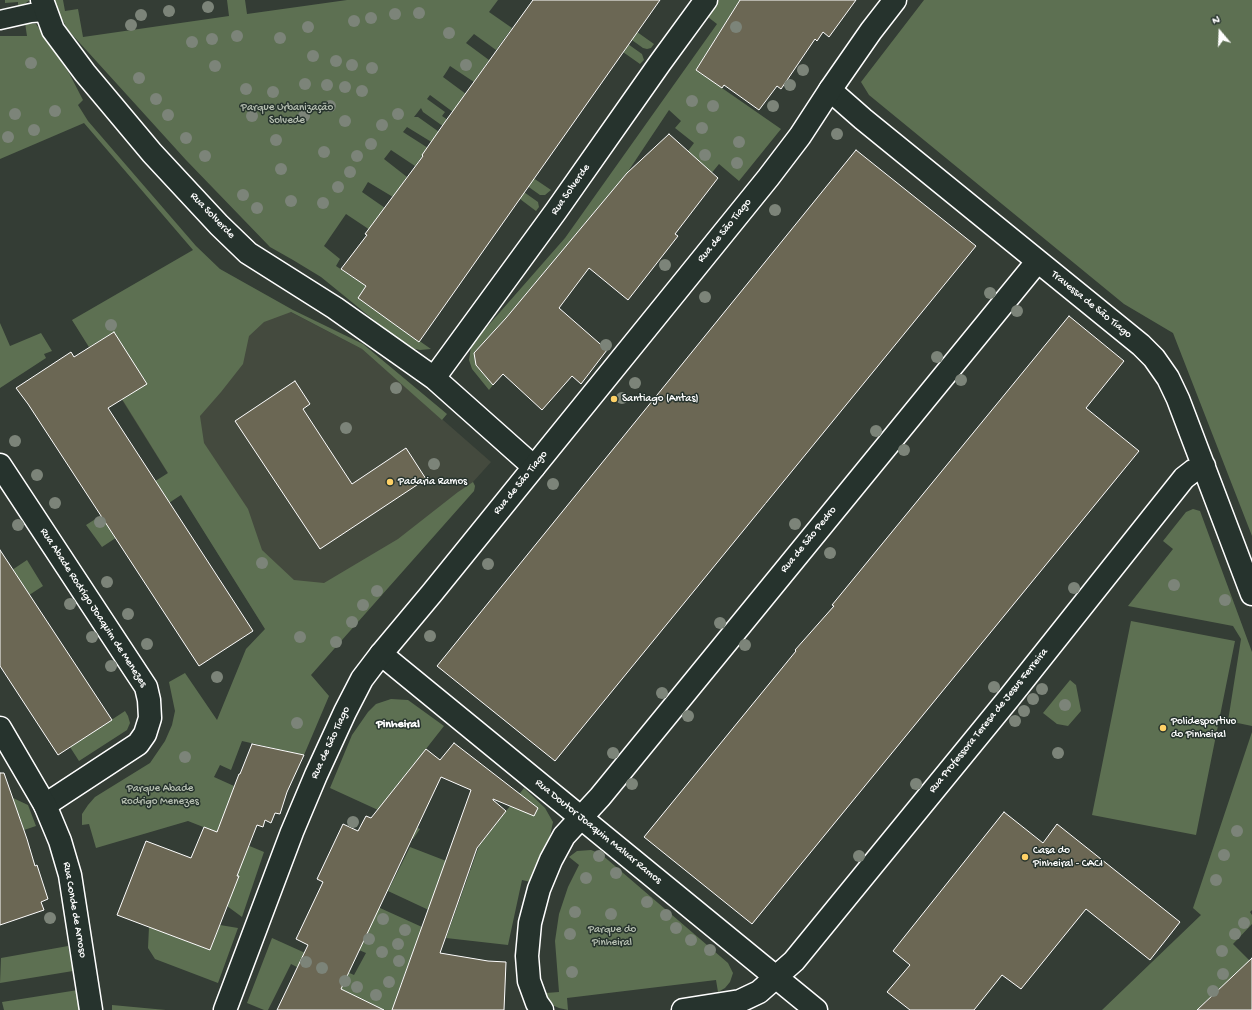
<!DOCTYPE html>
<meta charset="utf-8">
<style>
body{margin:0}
#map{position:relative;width:1252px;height:1010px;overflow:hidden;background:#343d35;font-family:"Gochi Hand",sans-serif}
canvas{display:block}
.north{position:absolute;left:1200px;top:12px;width:40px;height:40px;-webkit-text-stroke:3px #26332d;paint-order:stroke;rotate:341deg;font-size:11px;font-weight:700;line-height:16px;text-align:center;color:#fff}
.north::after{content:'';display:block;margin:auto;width:14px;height:18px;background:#fff;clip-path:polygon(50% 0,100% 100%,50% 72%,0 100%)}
</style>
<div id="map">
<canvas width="1252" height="1010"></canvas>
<div class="north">N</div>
</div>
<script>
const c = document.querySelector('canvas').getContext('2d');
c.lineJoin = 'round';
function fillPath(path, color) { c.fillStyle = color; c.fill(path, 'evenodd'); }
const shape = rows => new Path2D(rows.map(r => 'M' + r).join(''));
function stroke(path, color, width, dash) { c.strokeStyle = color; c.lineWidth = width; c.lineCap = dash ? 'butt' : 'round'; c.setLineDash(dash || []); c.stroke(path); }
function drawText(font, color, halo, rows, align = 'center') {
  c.font = font + ' "Gochi Hand",sans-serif'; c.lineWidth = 3; c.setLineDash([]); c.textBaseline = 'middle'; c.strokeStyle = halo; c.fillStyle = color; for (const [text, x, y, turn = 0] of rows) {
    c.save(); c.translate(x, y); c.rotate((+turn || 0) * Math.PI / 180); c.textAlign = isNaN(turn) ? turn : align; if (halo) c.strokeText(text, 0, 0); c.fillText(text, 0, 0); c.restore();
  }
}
fillPath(shape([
 [217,274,362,349,491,462,473,482,475,486,474,491,265,629,72,320]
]), '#444a3e');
fillPath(shape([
 [5,0,30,0,23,5,18,5,18,2,5,3],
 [54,0,63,0,65,11,78,9,83,37,229,16,227,0,245,0,247,14,347,0,498,0,489,12,512,28,496,50,474,34,466,43,489,60,474,82,450,66,447,71,443,77,466,94,453,112,430,95,427,99,445,112,442,116,551,190,545,195,540,195,423,112,421,108,414,117,418,117,538,202,539,207,536,211,520,199,521,197,407,127,403,132,428,148,415,166,391,150,384,159,407,177,393,197,368,182,362,192,385,208,370,230,346,214,324,246,340,259,336,266,366,286,358,298,431,349,420,350,407,347,321,277,293,260,270,247,186,160,68,30,58,12],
 [566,0,642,54,644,60,640,64,623,52,627,47],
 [576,0,592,0,654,44,651,48,647,49,643,48],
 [719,0,740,0,696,70,781,129,739,181,719,164,710,175,688,151,694,143,675,128,681,121,669,110,627,173,506,318,474,353,476,365,493,385,489,390,472,369,469,360,471,347,479,336,565,238,717,24,708,17],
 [924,0,1252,0,1252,536,1173,333,1124,304,869,95,861,82],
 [25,23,36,24,69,73,83,100,78,105,88,121,196,246,220,269,293,310,363,344,447,414,442,420,362,349,291,312,264,322,249,336,243,364,221,392,200,416,204,443,248,509,262,550,294,580,324,583,398,539,458,492,473,482,475,486,474,491,311,675,329,696,304,755,242,741,231,770,220,765,214,777,234,786,221,834,188,821,96,848,89,824,82,825,82,814,88,805,95,797,150,763,165,741,172,725,175,711,169,682,185,673,217,720,246,649,265,629,181,495,102,547,86,525,168,473,122,399,114,332,89,347,72,320,193,250,84,123,0,159,0,36,27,36],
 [0,323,10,346,41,333,52,351,44,354,46,358,0,388],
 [1193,509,1200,511,1252,652,1252,726,1228,721,1241,639,1233,626,1128,606,1173,549,1163,541,1186,512],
 [27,560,43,586,0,614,0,578],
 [1131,621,1235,641,1196,835,1092,815],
 [1070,680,1076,685,1081,711,1068,726,1057,724,1043,713],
 [391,699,408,700,444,726,378,810,420,829,413,839,373,819,378,810,330,788,352,735,368,712,376,704],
 [125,711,128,716,130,723,127,730,79,761,70,747],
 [1252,732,1252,910,1250,912,1252,915,1252,924,1233,944,1252,963,1231,995,1222,986,1205,1002,1213,1010,1102,1010,1201,915,1193,908],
 [0,774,13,798,28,805,36,826,24,830,19,815,0,821],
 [524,788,545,808,553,822,550,836,535,868,531,882,522,880,508,945,446,938,479,846],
 [223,835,264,852,242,917,227,906,238,877,229,873],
 [410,847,454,864,433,912,388,891],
 [591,850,601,854,728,963,733,973,730,982,725,988,718,992,716,980,567,998,568,1010,559,1008,552,1005,546,993,559,992,555,941,559,914,568,887,579,865,569,857,577,851],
 [369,903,422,927,398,992,423,1003,420,1010,382,1010,291,964,268,1010,264,1010,247,1003,272,938,354,975,366,953,359,950],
 [220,925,238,928,218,983,155,959,148,948,149,927,210,950],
 [68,946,73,971,0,983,1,958],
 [78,990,82,1010,4,1010,2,1002],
 [112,1005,166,1010,112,1010]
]), '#5d7052');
const building = shape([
 [533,0,660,0,419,342,358,298,366,286,341,269,367,235,365,234,423,156,422,155,445,122,533,0],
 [740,0,856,0,829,37,823,32,817,41,815,39,781,89,777,86,759,110,724,85,722,88,696,70,740,0],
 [669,134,718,178,675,234,678,236,628,300,589,268,559,308,607,350,581,384,572,376,542,410,503,374,493,385,476,365,474,353,506,318,627,173,669,134],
 [856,150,976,246,555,761,437,666,856,150],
 [1069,316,1124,361,1086,408,1139,451,752,924,644,837,796,651,795,650,834,606,832,605,1069,316],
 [114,332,147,384,108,408,253,631,199,666,28,404,16,388,71,352,74,357,114,332],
 [295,381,310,404,303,409,352,484,406,448,426,479,320,549,235,421,295,381],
 [0,550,112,720,58,755,0,666,0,550],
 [454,743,538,808,534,816,493,799,493,800,506,811,477,848,440,953,488,961,506,962,504,1010,392,1010,471,790,441,777,341,989,384,1010,277,1010,308,945,296,939,323,882,317,879,343,824,358,831,366,816,371,818,426,749,440,760,454,743],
 [252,744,304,755,287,792,280,814,275,813,271,823,265,820,263,827,257,825,237,876,239,876,210,950,117,915,146,841,191,858,204,827,217,832,239,774,240,774,252,744],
 [0,773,4,773,27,839,35,866,37,865,48,899,41,902,44,910,0,925,0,773],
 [1004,812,1043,843,1057,824,1180,922,1150,960,1086,909,1021,989,1002,975,974,1010,910,1010,887,992,910,965,893,951,1004,812],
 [1252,958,1252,1010,1197,1010,1252,958]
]);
fillPath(building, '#6b6754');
stroke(building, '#fff', 1);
const lane = shape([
 [0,20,31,13,46,12]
]);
const street = shape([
 [42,0,53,30,85,73,152,153,219,225,248,253,335,308,434,378,534,467],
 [830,90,863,119,1141,345,1154,358,1168,378,1178,399,1252,594],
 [434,378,556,211,660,63,706,0],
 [0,465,146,687,149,700,150,718,145,734,138,744,45,805],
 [381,654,816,1010],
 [542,1010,537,1003,529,981,527,956,530,923,539,889,551,860,564,836,600,797,1037,262],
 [683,1010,740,1001,759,992,794,961,1009,698,1184,478,1193,471,1204,466]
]);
const secondary = shape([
 [0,728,45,805,60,841,70,875,91,1010],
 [225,1010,292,832,316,775,345,712,362,679,381,654,432,593,768,178,800,136,830,90,871,31,895,0]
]);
stroke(lane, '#fff', 21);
stroke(street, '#fff', 25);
stroke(secondary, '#fff', 25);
stroke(lane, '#26332d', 18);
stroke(street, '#26332d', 22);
stroke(secondary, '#26332d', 22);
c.fillStyle = '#7c8479';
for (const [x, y] of [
 [208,7],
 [169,11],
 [419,13],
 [395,14],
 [141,15],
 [371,18],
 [354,21],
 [131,25],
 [308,27],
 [736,27],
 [449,33],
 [237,36],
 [280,38],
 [212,39],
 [192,42],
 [313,56],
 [336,61],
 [31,63],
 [352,65],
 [466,65],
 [215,66],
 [372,68],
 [803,70],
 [139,78],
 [305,84],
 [327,85],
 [790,85],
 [345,87],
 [246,89],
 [362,91],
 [273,92],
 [156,99],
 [692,101],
 [330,106],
 [713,106],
 [773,106],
 [55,111],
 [15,114],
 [398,114],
 [168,115],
 [252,116],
 [304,116],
 [345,121],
 [382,125],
 [702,128],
 [34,130],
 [837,134],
 [8,137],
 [186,138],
 [276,140],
 [739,142],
 [371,144],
 [324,152],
 [705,155],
 [205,156],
 [357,156],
 [737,163],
 [281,169],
 [350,172],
 [338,187],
 [243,195],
 [291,201],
 [323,203],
 [257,208],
 [775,210],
 [665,265],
 [990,293],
 [705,297],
 [1017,311],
 [111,325],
 [606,345],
 [937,357],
 [961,380],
 [635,383],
 [396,388],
 [622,398],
 [346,428],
 [876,431],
 [15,441],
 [904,450],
 [434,464],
 [37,475],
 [553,484],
 [55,503],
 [100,522],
 [795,524],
 [18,525],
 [830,553],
 [262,563],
 [488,564],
 [107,582],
 [1174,585],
 [1074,588],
 [377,591],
 [1225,600],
 [70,604],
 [363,605],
 [128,614],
 [352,622],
 [720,623],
 [430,636],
 [92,637],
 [300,637],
 [336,642],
 [147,644],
 [745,645],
 [111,666],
 [217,677],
 [994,687],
 [1042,689],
 [662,693],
 [1033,699],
 [1065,705],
 [1024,711],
 [688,716],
 [1015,721],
 [297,723],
 [613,753],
 [1058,753],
 [185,757],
 [632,784],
 [916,784],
 [353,822],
 [1237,831],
 [1224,855],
 [599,856],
 [859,856],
 [616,873],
 [586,878],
 [1216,880],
 [647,902],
 [575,912],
 [611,914],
 [666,915],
 [50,918],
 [383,919],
 [1244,923],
 [676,928],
 [405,930],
 [570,934],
 [1235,934],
 [369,939],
 [691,940],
 [398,944],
 [710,950],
 [1222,951],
 [382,952],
 [399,961],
 [306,962],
 [322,968],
 [572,972],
 [1223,974],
 [345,981],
 [389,982],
 [357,987],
 [1213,991],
 [376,995]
]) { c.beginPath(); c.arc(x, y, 6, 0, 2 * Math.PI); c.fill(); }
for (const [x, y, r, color] of [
 [614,399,4,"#ffd166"],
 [390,482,4,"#ffd166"],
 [1163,728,4,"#ffd166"],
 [1025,857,4,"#ffd166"]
]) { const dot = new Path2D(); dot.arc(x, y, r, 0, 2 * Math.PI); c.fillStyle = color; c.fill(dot); stroke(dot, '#26332d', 1.5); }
drawText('11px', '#b6bfb1', '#26332d', [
 ["Parque Urbanização",287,108],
 ["Solvede",287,121],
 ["Parque Abade",160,789],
 ["Rodrigo Menezes",160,802],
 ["Parque do",612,930],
 ["Pinheiral",612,943]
]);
drawText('11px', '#fff', '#26332d', [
 ["Rua Solverde",571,190,-55],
 ["Rua Solverde",212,216,46],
 ["Rua de São Tiago",725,231,-51],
 ["Travessa de São Tiago",1091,305,39],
 ["Rua de São Tiago",521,483,-51],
 ["Rua de São Pedro",809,540,-51],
 ["Rua Abade Rodrigo Joaquim de Menezes",93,608,57],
 ["Rua Professora Teresa de Jesus Ferreira",989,721,-51],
 ["Rua de São Tiago",331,743,-65],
 ["Rua Doutor Joaquim Malvar Ramos",598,832,39],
 ["Rua Conde de Arnoso",74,910,80]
]);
drawText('11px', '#fff', '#26332d', [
 ["Santiago (Antas)",622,399],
 ["Padaria Ramos",398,482],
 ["Polidesportivo",1171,722],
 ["do Pinheiral",1171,735],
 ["Casa do",1033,851],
 ["Pinheiral - CACI",1033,864]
], 'left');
drawText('bold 12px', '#fff', '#26332d', [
 ["Pinheiral",398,725]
]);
</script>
